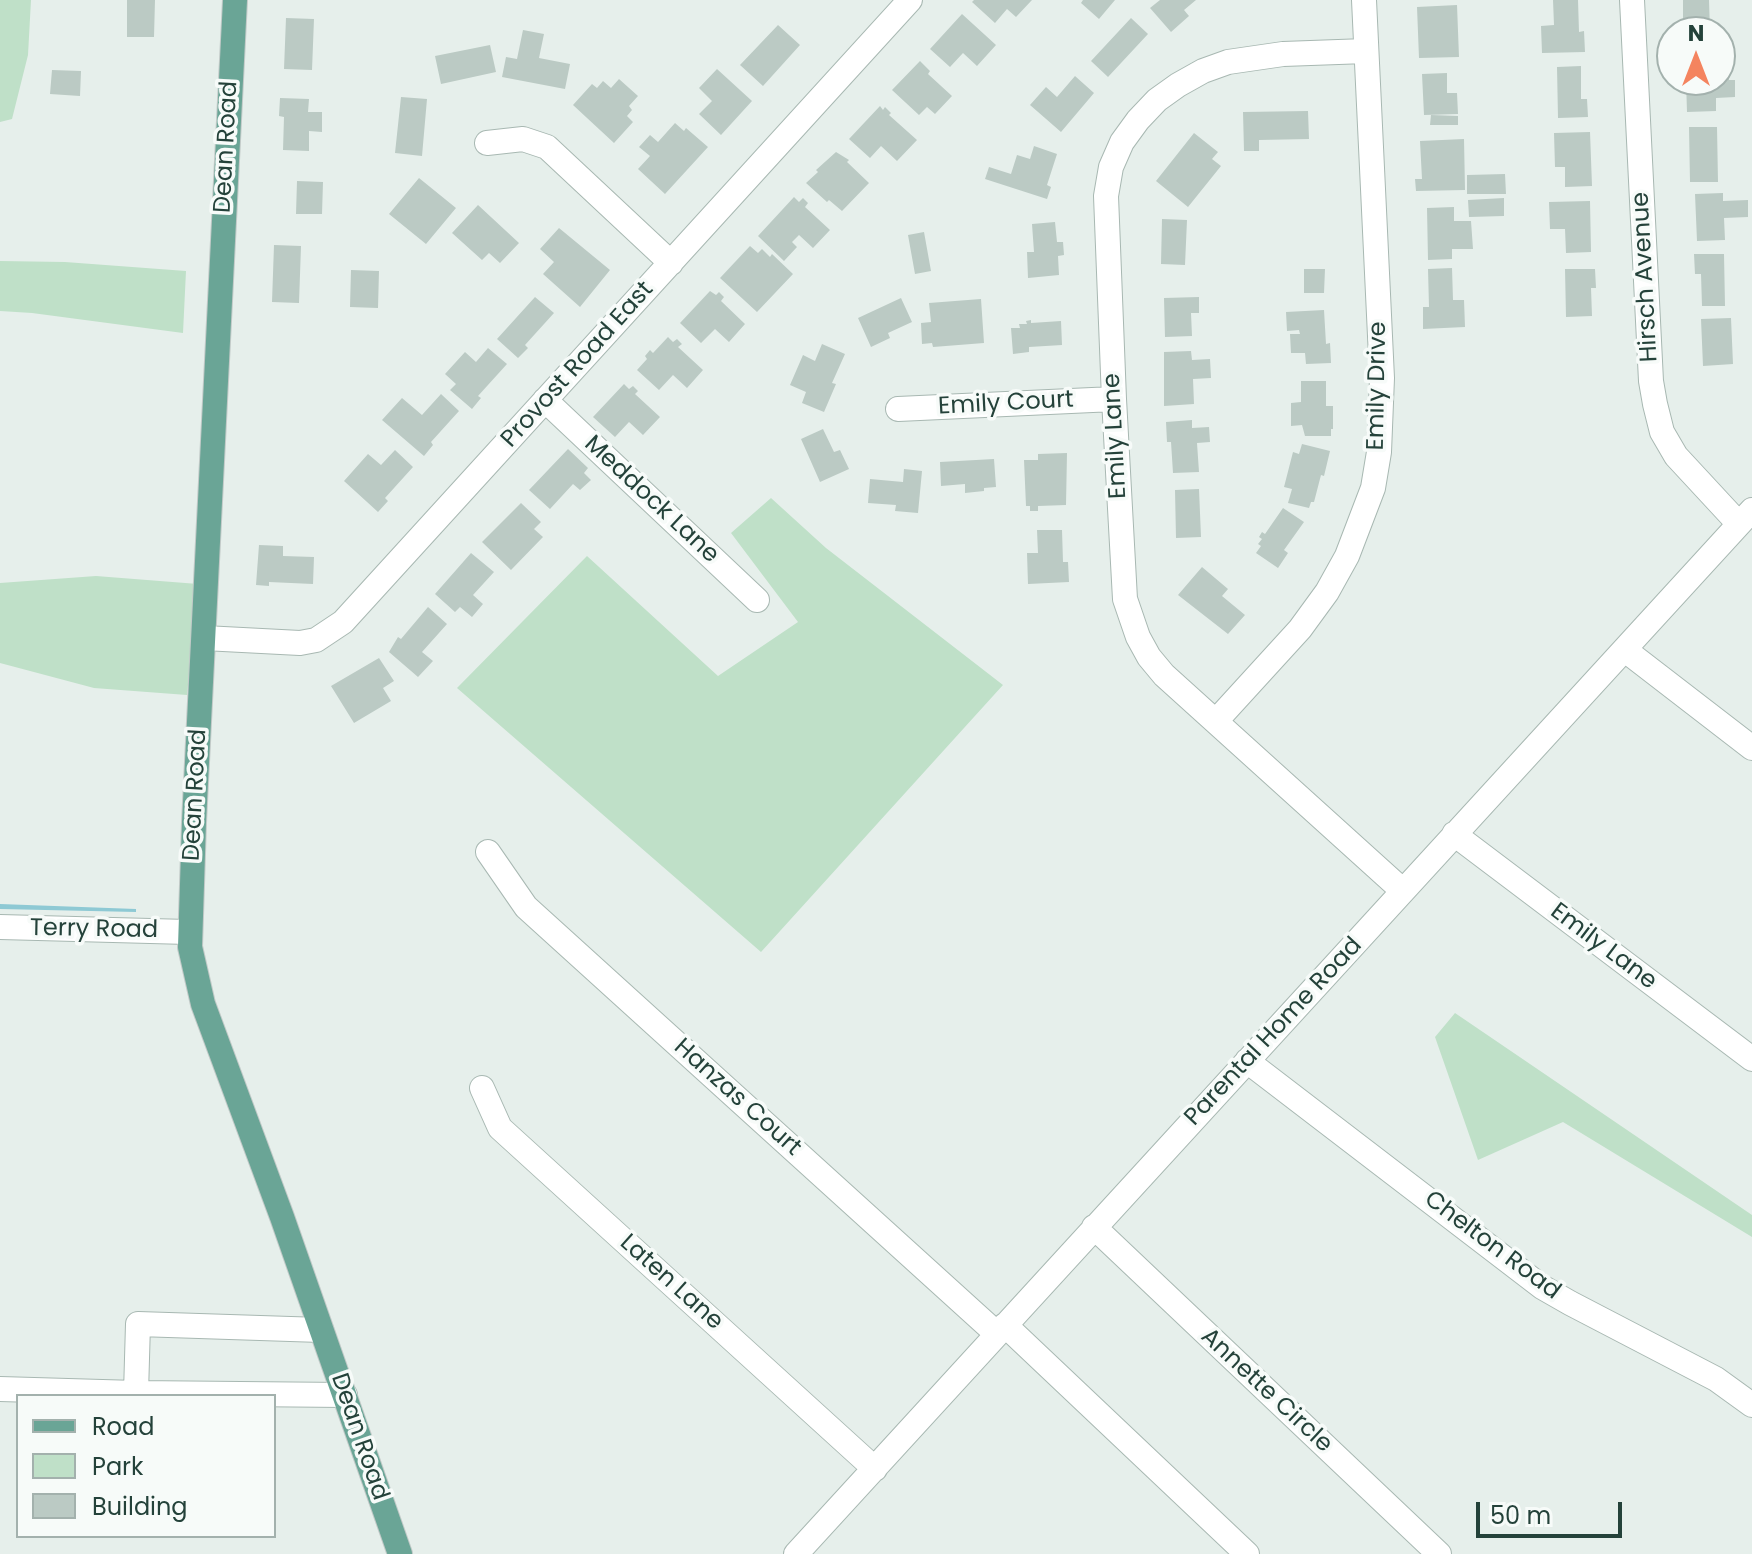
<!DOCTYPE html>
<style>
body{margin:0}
#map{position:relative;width:1752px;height:1554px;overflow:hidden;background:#e6efeb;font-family:Poppins,sans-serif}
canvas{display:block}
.legend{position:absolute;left:16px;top:1394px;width:260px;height:144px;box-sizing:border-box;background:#f7fbf9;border:2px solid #a3b1ad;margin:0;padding:10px 14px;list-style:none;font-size:24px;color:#24423a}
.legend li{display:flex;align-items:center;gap:16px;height:40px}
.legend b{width:40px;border:2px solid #a3b1ad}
.north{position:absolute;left:1656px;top:16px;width:80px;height:80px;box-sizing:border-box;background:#f7fbf9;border:2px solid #a3b1ad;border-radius:50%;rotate:0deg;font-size:22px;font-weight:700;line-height:32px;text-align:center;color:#24423a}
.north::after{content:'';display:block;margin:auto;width:28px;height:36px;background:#f4845f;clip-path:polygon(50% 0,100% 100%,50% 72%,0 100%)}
.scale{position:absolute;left:1476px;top:1502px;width:146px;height:36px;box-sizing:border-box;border:4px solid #24423a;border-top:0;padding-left:10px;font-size:24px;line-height:28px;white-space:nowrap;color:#24423a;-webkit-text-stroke:6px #f7fbf9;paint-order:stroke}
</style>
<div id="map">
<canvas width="1752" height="1554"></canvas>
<ul class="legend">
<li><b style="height:10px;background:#6aa596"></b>Road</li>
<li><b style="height:22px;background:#bfe0c8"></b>Park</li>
<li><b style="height:22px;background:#bbcac4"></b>Building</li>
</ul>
<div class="north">N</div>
<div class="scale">50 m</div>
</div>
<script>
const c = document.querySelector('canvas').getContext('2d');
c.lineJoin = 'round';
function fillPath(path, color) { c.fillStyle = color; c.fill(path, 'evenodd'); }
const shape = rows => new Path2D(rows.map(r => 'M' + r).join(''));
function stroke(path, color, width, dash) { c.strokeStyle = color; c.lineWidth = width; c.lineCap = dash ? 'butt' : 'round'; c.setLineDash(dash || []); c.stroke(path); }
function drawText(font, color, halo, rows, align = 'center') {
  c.font = font + ' Poppins,sans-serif'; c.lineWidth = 7; c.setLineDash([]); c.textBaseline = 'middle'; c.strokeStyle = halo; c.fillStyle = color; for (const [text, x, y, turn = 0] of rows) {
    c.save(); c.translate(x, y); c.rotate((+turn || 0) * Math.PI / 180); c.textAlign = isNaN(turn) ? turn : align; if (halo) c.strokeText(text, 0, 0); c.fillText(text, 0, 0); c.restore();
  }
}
fillPath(shape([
 [0,0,31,0,28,55,12,119,0,122],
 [0,261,65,262,186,271,183,333,32,313,0,311],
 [771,498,826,548,1003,685,761,952,457,688,587,556,718,676,798,622,731,533],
 [96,576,198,584,187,695,94,688,0,663,0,583],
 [1455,1013,1752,1215,1752,1237,1563,1122,1478,1160,1435,1037]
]), '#bfe0c8');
fillPath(shape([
 [0,904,136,909,136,912,0,909]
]), '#8ec9d4');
fillPath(shape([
 [127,0,155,0,154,37,127,37],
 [974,0,1032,0,1016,17,1007,9,995,23,972,2],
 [1083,0,1115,0,1099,19,1081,3],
 [1160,0,1196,0,1184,10,1189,16,1171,32,1150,8],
 [1553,0,1578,0,1579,32,1584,31,1585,52,1542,53,1541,26,1554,25],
 [1683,0,1709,0,1710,32,1683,32],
 [1457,5,1459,57,1419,58,1417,7],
 [962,14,996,45,977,66,963,53,950,67,930,49],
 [286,18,314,19,312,70,284,69],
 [1131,18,1148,34,1108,77,1091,61],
 [778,25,800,45,763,86,740,65],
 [523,30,544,34,539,58,570,64,565,89,502,77,506,57,517,59],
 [490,45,496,72,441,84,435,56],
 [1720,59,1728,59,1729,80,1735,80,1735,97,1716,98,1716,111,1687,112,1686,80,1720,80],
 [920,61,930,71,928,74,952,96,935,114,927,107,919,115,892,90],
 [1581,66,1581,99,1587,99,1588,117,1558,118,1557,67],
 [717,69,752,101,721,135,699,114,712,101,699,88],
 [52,70,81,71,80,96,50,94],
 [1447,73,1447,93,1457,93,1458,114,1424,115,1422,74],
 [1075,76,1094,93,1061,132,1030,105,1046,87,1057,97],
 [619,79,638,96,629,106,632,110,627,116,633,122,614,143,573,105,592,84,597,88,603,81,611,88],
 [401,97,427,99,422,156,395,153],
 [280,98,309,99,308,112,322,112,322,132,309,131,309,151,283,150,284,117,279,116],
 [880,106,883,110,885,107,891,113,889,115,917,140,897,161,881,146,870,158,849,139],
 [1308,111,1309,139,1259,140,1259,151,1244,151,1243,112],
 [1431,115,1458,116,1458,125,1430,125],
 [675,123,684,131,686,128,708,147,665,194,638,169,650,156,639,147,650,135,658,142],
 [1689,127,1717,127,1718,182,1690,182],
 [1590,132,1592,186,1565,187,1565,167,1555,167,1554,133],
 [1194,133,1218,152,1212,159,1221,166,1188,207,1156,181],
 [1464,139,1465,190,1416,191,1415,179,1422,179,1420,141],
 [1034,146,1057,154,1047,185,1051,187,1047,199,985,179,989,167,1011,174,1017,155,1030,159],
 [836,152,849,160,847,162,869,183,842,211,829,200,827,202,806,183,818,172,816,170],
 [1505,174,1506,194,1467,194,1467,175],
 [419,178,456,208,426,244,389,214],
 [297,181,323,182,322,214,296,214],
 [1723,193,1723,201,1748,200,1748,217,1724,218,1725,240,1697,241,1695,194],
 [794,197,799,202,803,198,808,203,805,207,830,230,813,248,799,235,792,242,797,247,784,261,758,236],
 [1504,198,1504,216,1469,217,1468,200],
 [1590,201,1591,252,1566,253,1565,229,1550,229,1549,202],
 [478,205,519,243,500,263,489,253,482,260,452,233],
 [1454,207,1454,221,1471,221,1473,249,1452,249,1452,259,1428,260,1427,208],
 [1162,219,1187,220,1185,265,1161,264],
 [1055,222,1057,242,1063,242,1064,255,1058,256,1059,275,1028,278,1027,252,1034,252,1032,224],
 [559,228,610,270,580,307,543,274,554,262,540,249],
 [924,232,931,271,915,274,908,235],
 [274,245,301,246,299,303,272,302],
 [750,246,758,253,762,249,770,257,772,254,793,274,757,312,720,278],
 [1694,254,1724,254,1725,306,1702,306,1701,274,1695,274],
 [1452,268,1453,300,1464,300,1465,327,1423,329,1423,307,1429,307,1428,269],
 [1304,269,1325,269,1324,293,1304,293],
 [1565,269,1595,269,1596,288,1591,288,1592,316,1566,317],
 [351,270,379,271,378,308,350,307],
 [710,291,716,295,719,292,724,297,721,301,745,324,729,342,715,329,701,343,680,323],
 [535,297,554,313,525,345,528,348,518,358,497,339],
 [1199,297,1199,313,1191,313,1192,336,1165,337,1164,298],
 [901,298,912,322,888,333,890,338,871,347,858,318],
 [981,299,984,343,933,347,932,343,922,344,921,323,931,322,929,303],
 [1324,310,1326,344,1330,343,1331,363,1306,364,1305,353,1291,353,1290,334,1300,334,1299,330,1287,331,1286,312],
 [1731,318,1733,364,1703,366,1701,319],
 [1031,320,1031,323,1061,321,1062,345,1029,347,1029,352,1013,354,1011,328,1020,328,1019,324,1027,324,1026,321],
 [668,337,673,342,677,339,682,344,678,347,703,370,687,388,673,375,659,390,637,370,647,359,645,356,650,350,653,353],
 [822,344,845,354,832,383,836,384,824,412,802,403,806,392,790,385,803,355,815,361],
 [488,348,507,364,478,396,481,398,472,409,450,390,456,384,445,374,465,352,476,362],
 [1191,351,1192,360,1210,359,1211,378,1193,379,1194,404,1164,406,1164,352],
 [1301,381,1326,381,1326,406,1333,406,1333,429,1331,429,1331,436,1305,436,1302,425,1291,426,1291,403,1301,402],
 [624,384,629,389,633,386,638,391,635,394,660,417,643,435,629,422,615,437,593,417],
 [441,394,459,411,431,442,433,445,424,456,382,420,402,398,422,415],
 [1192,420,1192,428,1209,427,1210,442,1197,443,1199,472,1173,473,1171,442,1167,442,1166,422],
 [823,429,834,452,840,450,849,469,820,482,801,439],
 [1302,444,1330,451,1324,476,1321,475,1314,502,1311,502,1309,508,1288,503,1292,489,1284,487,1293,452,1299,454],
 [568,449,588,468,584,473,591,480,580,490,573,484,550,509,529,490],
 [395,450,413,467,385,498,388,501,378,512,344,481,368,454,381,465],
 [1067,453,1066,505,1038,506,1038,511,1030,511,1030,506,1026,506,1024,460,1038,460,1038,454],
 [994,459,996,487,984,488,984,491,965,493,965,484,941,486,940,462],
 [904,469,922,471,918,513,895,511,896,505,868,503,870,479,903,482],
 [1199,489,1201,537,1176,538,1175,490],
 [521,503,541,522,534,529,543,537,511,570,482,542],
 [1283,508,1304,522,1284,550,1288,553,1278,568,1256,553,1261,546,1258,544,1262,539,1259,537,1262,532,1265,534],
 [1037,530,1062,530,1063,562,1068,562,1069,582,1028,584,1027,553,1038,553],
 [259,545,283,546,283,556,314,557,313,584,269,582,269,586,256,585],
 [471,553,494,572,473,595,483,604,472,617,460,607,455,612,435,594],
 [1202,567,1228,589,1222,596,1245,615,1228,634,1178,595],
 [428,607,447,624,422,652,433,661,418,677,389,652,398,637,401,639],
 [379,658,394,681,383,688,391,701,354,723,331,686]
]), '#bbcac4');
const minor = shape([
 [1632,0,1651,381,1655,404,1662,432,1676,456,1739,524],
 [1366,51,1283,54,1228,62,1203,71,1178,85,1157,100,1138,120,1122,142,1111,167,1106,196,1114,399,1125,599,1138,637,1149,657,1164,675,1403,891],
 [487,143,523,139,547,147,671,263],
 [545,400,757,600],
 [898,409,1114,399],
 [204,638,300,643,316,640,343,622,910,0],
 [1625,650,1752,748],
 [1216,721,1300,629,1327,592,1347,556,1373,488,1379,452,1382,378,1364,0],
 [1454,834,1752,1059],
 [488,852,526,907,997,1334],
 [0,927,188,932],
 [1247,1061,1542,1287,1570,1303,1716,1379,1752,1405],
 [482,1088,500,1128,875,1469],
 [1094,1227,1439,1554],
 [1005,1325,1247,1554],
 [0,1389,136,1393,138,1324,321,1330],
 [136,1393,345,1395],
 [796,1554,1752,510]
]);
const major = shape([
 [235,0,194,822,190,947,203,1004,282,1217,400,1554]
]);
stroke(minor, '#a8b8b2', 26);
stroke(major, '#c2cac8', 26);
stroke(minor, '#fff', 24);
stroke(major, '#6aa596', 24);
drawText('24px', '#24423a', '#f7fbf9', [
 ["Dean Road",227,147,-87],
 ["Hirsch Avenue",1646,277,-93],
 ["Provost Road East",578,365,-48],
 ["Emily Drive",1378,386,-89],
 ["Emily Court",1006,404,-3],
 ["Emily Lane",1116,436,-93],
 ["Meddock Lane",651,500,43],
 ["Dean Road",196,795,-87],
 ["Terry Road",94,930,1],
 ["Emily Lane",1603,947,37],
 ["Parental Home Road",1274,1032,-47],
 ["Hanzas Court",737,1098,42],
 ["Chelton Road",1492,1246,37],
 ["Laten Lane",671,1283,42],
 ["Annette Circle",1266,1391,43],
 ["Dean Road",359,1437,71]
]);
</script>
